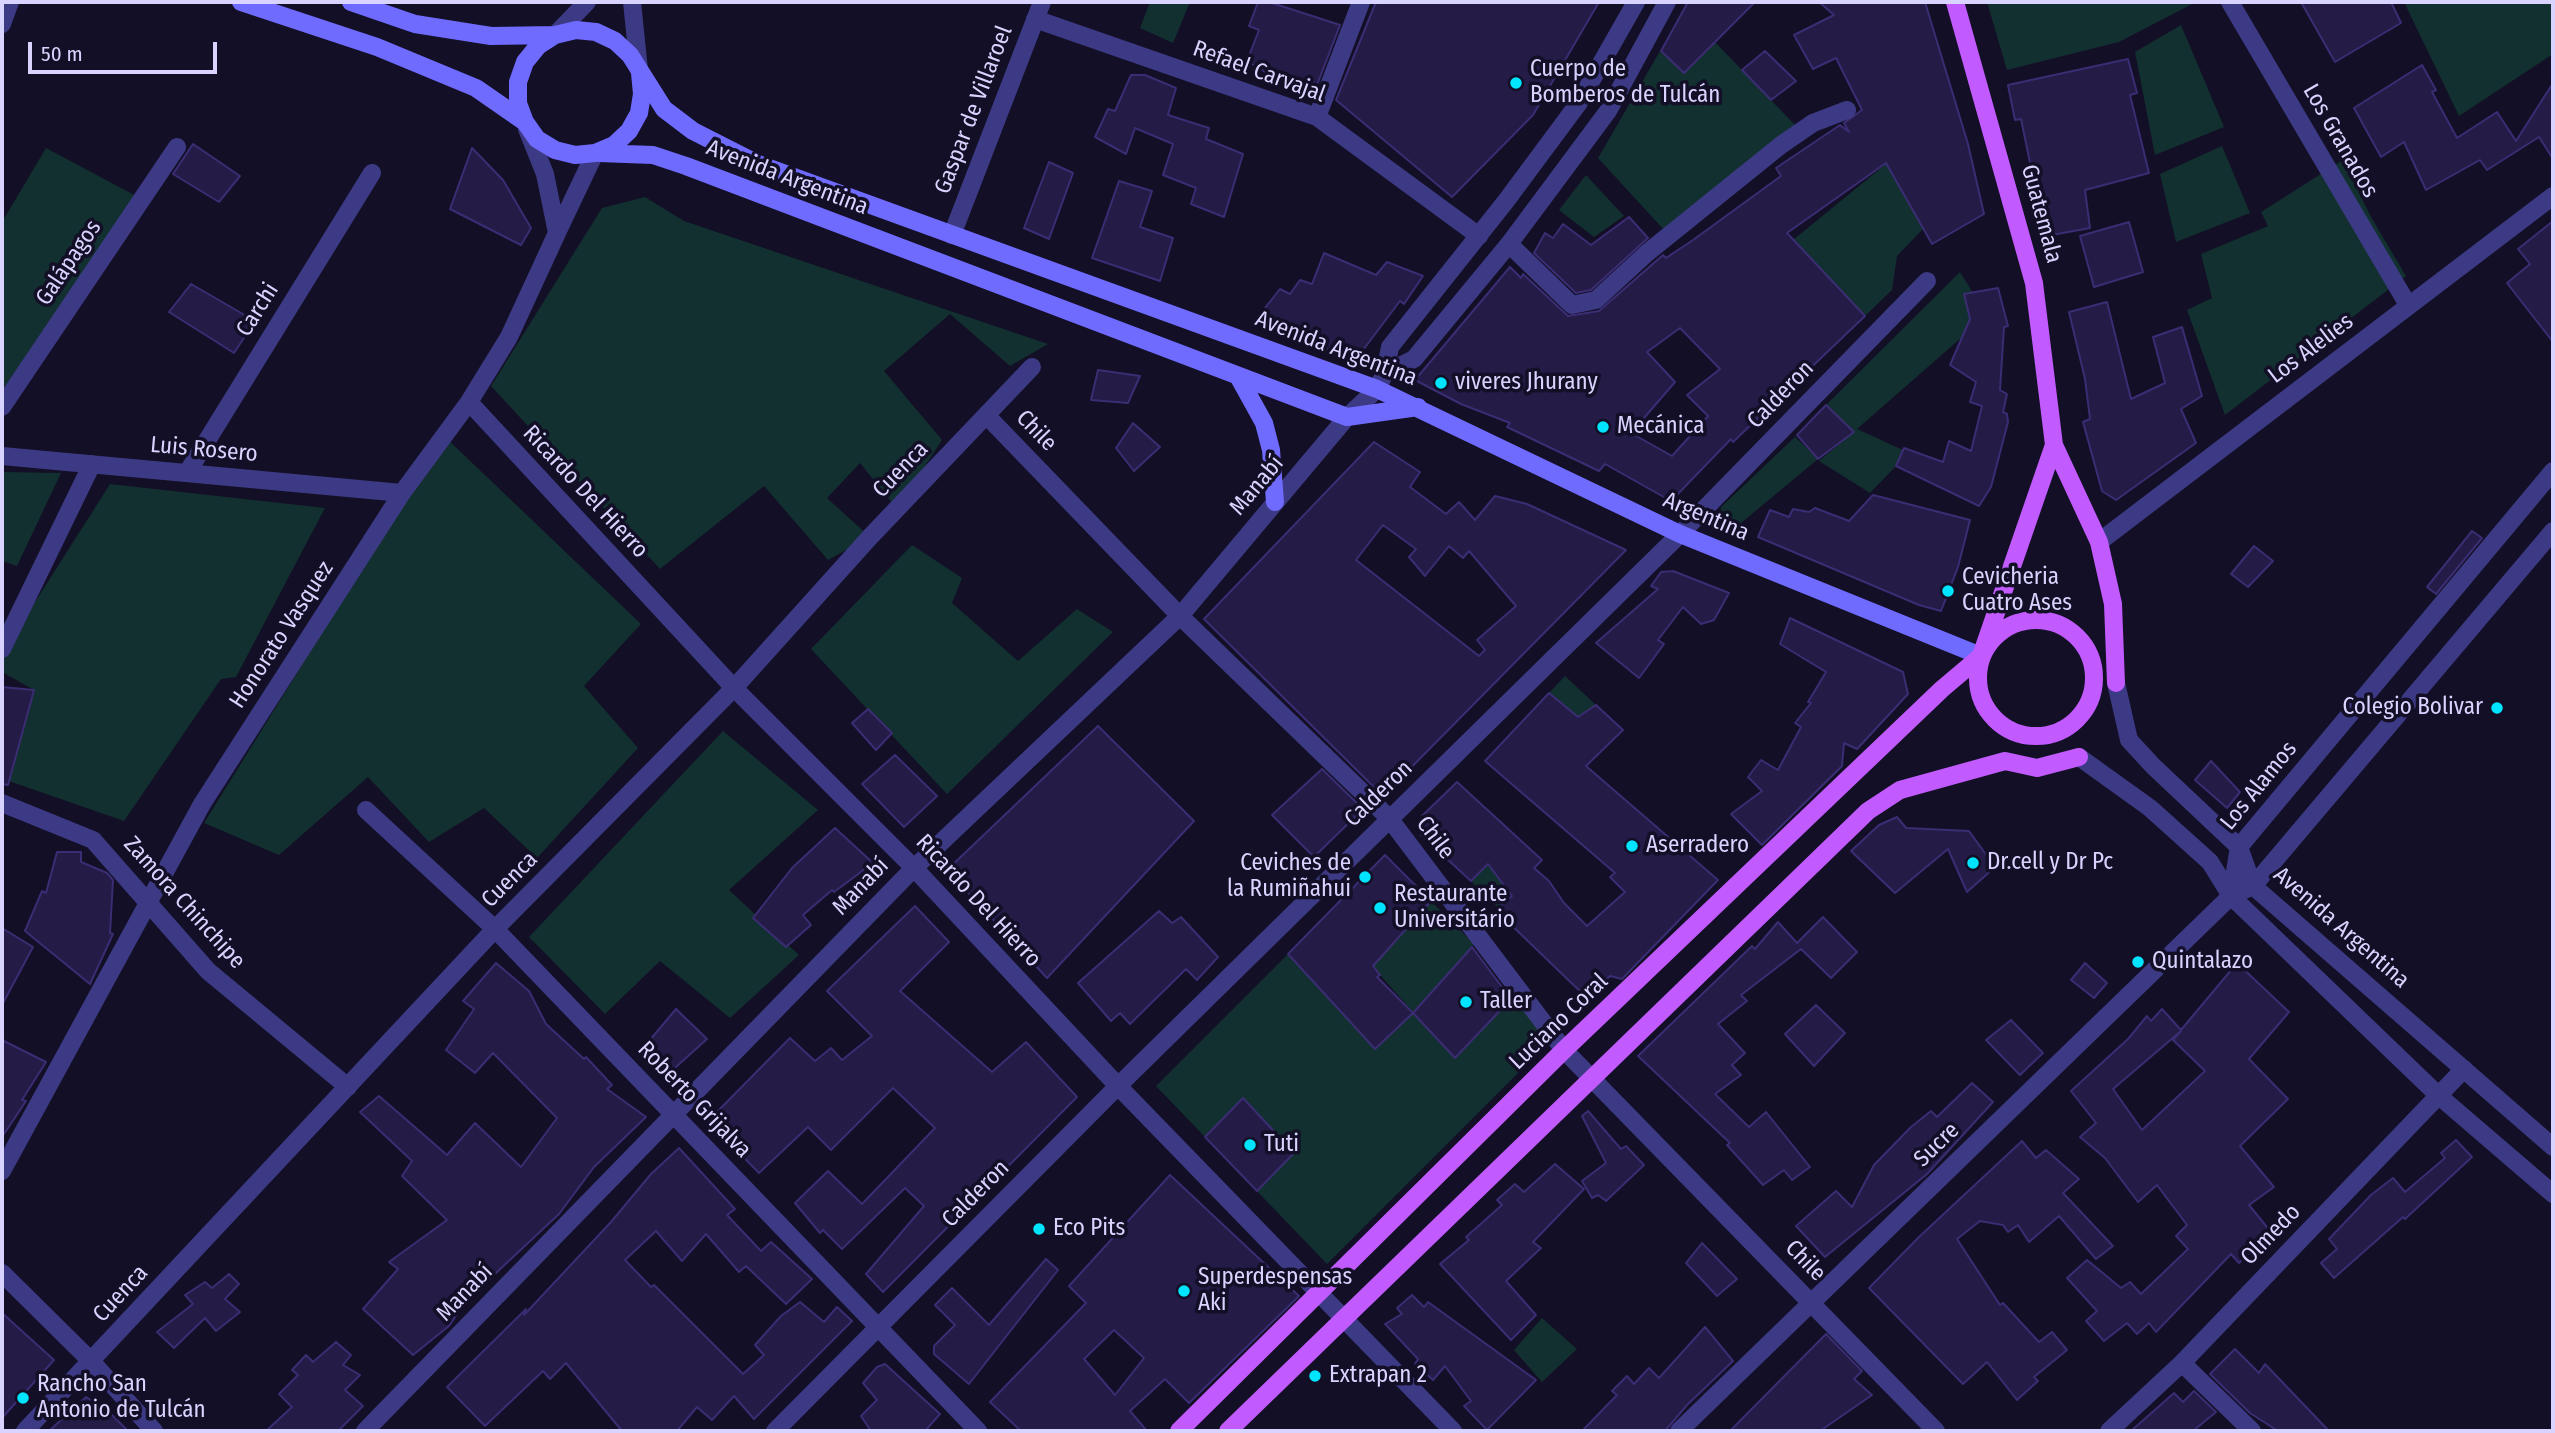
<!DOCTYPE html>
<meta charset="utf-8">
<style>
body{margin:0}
#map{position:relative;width:2555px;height:1433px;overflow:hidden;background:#130f26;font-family:"Fira Sans Condensed",sans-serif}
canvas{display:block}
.frame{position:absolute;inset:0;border:4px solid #d9d4ff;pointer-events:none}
.scale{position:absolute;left:28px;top:42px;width:189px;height:32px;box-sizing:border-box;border:4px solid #d9d4ff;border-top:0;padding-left:9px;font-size:21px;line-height:24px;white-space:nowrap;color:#d9d4ff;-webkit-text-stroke:5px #130f26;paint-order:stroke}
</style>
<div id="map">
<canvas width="2555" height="1433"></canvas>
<div class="frame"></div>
<div class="scale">50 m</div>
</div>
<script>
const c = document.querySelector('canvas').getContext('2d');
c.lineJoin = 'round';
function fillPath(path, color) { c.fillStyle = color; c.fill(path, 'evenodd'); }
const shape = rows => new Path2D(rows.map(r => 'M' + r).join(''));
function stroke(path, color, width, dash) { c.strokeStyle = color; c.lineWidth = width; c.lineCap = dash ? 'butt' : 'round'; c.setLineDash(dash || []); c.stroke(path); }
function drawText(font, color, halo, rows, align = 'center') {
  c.font = font + ' "Fira Sans Condensed",sans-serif'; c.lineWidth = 7; c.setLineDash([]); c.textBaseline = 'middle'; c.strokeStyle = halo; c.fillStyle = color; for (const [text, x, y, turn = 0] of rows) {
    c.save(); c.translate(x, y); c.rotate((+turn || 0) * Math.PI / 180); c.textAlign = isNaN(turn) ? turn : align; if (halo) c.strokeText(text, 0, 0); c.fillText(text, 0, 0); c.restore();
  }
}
fillPath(shape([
 [1150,2,1190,2,1173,43,1140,28],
 [1987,2,2196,2,2119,42,2007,70],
 [2404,2,2553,2,2553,54,2459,116],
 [2181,25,2224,127,2155,155,2135,52],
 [1714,41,1795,125,1665,231,1598,158,1660,51,1684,72],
 [2222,146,2250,213,2176,242,2160,174],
 [46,148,136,196,2,391,2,222],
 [2343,160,2371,217,2406,276,2225,415,2187,310,2212,298,2201,254,2268,226,2261,212],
 [1886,164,1923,229,1897,256,1892,290,1865,316,1793,240],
 [1586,175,1624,216,1594,237,1559,210],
 [645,197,684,221,1048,344,1010,366,950,314,884,371,942,440,897,509,860,463,827,498,870,537,828,560,764,486,660,569,491,386,602,208],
 [1960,272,1973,293,1964,295,1971,323,1961,338,1857,429,1903,450,1896,466,1870,493,1819,461,1854,432,1826,405],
 [444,436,641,624,584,686,638,748,537,858,484,808,429,842,368,777,279,855,204,823],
 [1795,437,1818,459,1735,528,1719,522,1721,507],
 [2,472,61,473,17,566,2,561],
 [110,484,325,508,236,677,221,679,124,821,9,781,34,690,2,672,2,654],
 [912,545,962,578,952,603,1018,661,1077,609,1113,632,947,794,811,649],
 [1565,676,1596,705,1579,718,1549,693],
 [723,731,818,810,729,890,799,955,730,1018,660,961,605,1014,529,937],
 [1489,864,1509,889,1499,900,1502,905,1498,908,1471,881],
 [1431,901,1474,944,1413,1012,1454,1058,1519,991,1559,1032,1327,1264,1156,1086,1288,954,1376,1048,1413,1012,1372,966],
 [1542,1318,1577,1349,1542,1382,1514,1350]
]), '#12302f');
const building = shape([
 [1258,2,1269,2,1340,25,1317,85,1310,79,1306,88,1270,75,1247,61,1259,30,1249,26,1258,2],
 [1376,2,1599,2,1533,115,1452,197,1336,100,1376,2],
 [1688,2,1755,2,1684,73,1661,51,1688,2],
 [1819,2,1925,2,1968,144,1984,214,1932,244,1886,163,1787,233,1865,316,1733,442,1731,439,1671,501,1605,464,1599,471,1507,427,1510,423,1461,404,1415,380,1510,267,1521,278,1523,274,1568,316,1599,311,1663,255,1666,258,1693,240,1781,176,1776,168,1840,125,1849,132,1844,123,1862,110,1836,58,1813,69,1794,35,1834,15,1819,2],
 [1680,328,1720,369,1687,395,1708,416,1672,456,1631,433,1675,382,1647,352,1680,328],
 [2301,2,2391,2,2401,23,2335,62,2301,2],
 [1765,51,1796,81,1771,100,1742,70,1765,51],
 [2128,59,2137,93,2130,95,2149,173,2085,190,2090,228,2052,235,2042,191,2036,192,2021,119,2015,120,2008,85,2128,59],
 [2422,65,2436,90,2432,92,2457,138,2497,112,2516,141,2553,83,2553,159,2539,137,2487,170,2480,160,2426,190,2404,142,2381,157,2354,108,2422,65],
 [1131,75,1145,75,1176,88,1168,115,1209,128,1206,139,1243,154,1224,217,1191,204,1196,188,1163,175,1173,144,1135,128,1126,154,1095,137,1108,109,1115,111,1131,75],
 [193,144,240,176,219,202,173,174,193,144],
 [472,148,503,180,531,228,521,245,450,209,472,148],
 [1049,162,1073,173,1049,239,1024,228,1049,162],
 [1119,181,1152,191,1140,227,1173,238,1160,281,1092,258,1119,181],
 [1629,217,1648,238,1591,290,1576,293,1534,253,1545,233,1553,238,1563,224,1591,245,1629,217],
 [2553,221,2553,342,2507,283,2530,264,2518,249,2553,221],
 [2129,222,2143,272,2094,287,2080,236,2129,222],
 [1324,253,1376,275,1387,262,1423,276,1404,304,1400,301,1354,362,1304,339,1261,313,1280,289,1290,294,1300,280,1312,284,1324,253],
 [191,284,255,321,234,353,169,312,191,284],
 [1998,288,2008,326,2004,327,2000,390,2007,394,2003,412,2007,414,2008,422,1991,487,1979,506,1896,466,1904,448,1943,462,1949,441,1971,451,1982,406,1970,402,1976,382,1950,365,1970,319,1964,294,1998,288],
 [2107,302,2131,399,2165,383,2153,337,2182,327,2202,396,2181,409,2196,443,2116,500,2102,491,2083,422,2090,419,2085,379,2069,312,2107,302],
 [1098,370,1140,376,1128,403,1091,400,1098,370],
 [1826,405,1854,432,1818,459,1797,435,1826,405],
 [1133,423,1160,447,1134,471,1116,448,1133,423],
 [1374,442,1420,472,1410,487,1446,514,1459,502,1475,520,1495,496,1527,504,1626,550,1383,796,1204,619,1374,442],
 [1383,525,1416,549,1409,557,1425,576,1449,546,1463,558,1469,551,1516,606,1477,640,1485,650,1479,656,1356,560,1383,525],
 [1873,495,1970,520,1958,567,1941,611,1919,605,1758,537,1770,510,1789,517,1793,509,1809,512,1815,508,1849,521,1873,495],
 [2472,531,2482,538,2436,594,2427,587,2472,531],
 [2254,546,2273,561,2248,587,2231,574,2254,546],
 [1673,571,1729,593,1714,620,1701,624,1683,607,1658,640,1664,644,1639,678,1596,643,1658,589,1651,586,1661,572,1673,571],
 [1790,618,1903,672,1908,694,1857,749,1844,743,1842,766,1762,845,1731,814,1762,791,1748,777,1761,760,1778,770,1801,727,1795,723,1811,703,1808,702,1826,672,1780,644,1790,618],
 [2,687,34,690,8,785,2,784,2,687],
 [1549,693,1578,717,1596,705,1623,730,1586,766,1718,880,1622,979,1610,976,1587,998,1504,918,1506,916,1498,908,1512,896,1488,864,1471,881,1421,835,1422,816,1457,782,1542,860,1534,868,1549,881,1564,903,1587,926,1625,892,1610,877,1615,873,1485,761,1549,693],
 [868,709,892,733,876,750,852,723,868,709],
 [1098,726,1194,821,1047,978,947,870,1098,726],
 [895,755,937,796,904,827,862,784,895,755],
 [2211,761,2240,792,2227,808,2195,780,2211,761],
 [1322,769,1363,809,1314,857,1272,815,1322,769],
 [1897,817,1906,828,1969,831,1995,867,1967,892,1948,849,1895,893,1851,851,1879,825,1897,817],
 [835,828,873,863,834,892,832,890,803,915,811,925,786,947,753,918,792,868,835,828],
 [57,852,81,852,81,862,107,873,113,880,110,933,113,934,90,984,25,931,42,891,46,893,57,852],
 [1385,855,1431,901,1373,966,1380,975,1377,977,1413,1013,1375,1049,1288,954,1385,855],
 [915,906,949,942,900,991,992,1072,1026,1042,1077,1097,883,1292,866,1274,924,1206,905,1188,842,1249,823,1230,820,1233,795,1203,828,1171,862,1204,935,1128,893,1088,831,1150,808,1127,759,1173,708,1121,790,1038,815,1061,831,1048,842,1060,872,1036,827,991,915,906],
 [1159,911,1172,923,1181,917,1218,957,1197,980,1186,969,1130,1024,1120,1013,1111,1021,1078,983,1159,911],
 [1823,917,1857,952,1831,978,1801,949,1741,995,1747,1001,1718,1024,1745,1053,1732,1065,1741,1075,1715,1094,1749,1127,1766,1112,1810,1167,1792,1180,1784,1170,1763,1185,1727,1145,1730,1143,1638,1056,1752,946,1755,949,1778,922,1797,943,1823,917],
 [2,928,33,947,2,1005,2,928],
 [1472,947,1511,999,1455,1058,1413,1013,1472,947],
 [496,963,529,991,546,1024,584,1059,586,1057,612,1085,607,1089,646,1117,594,1167,559,1214,466,1301,449,1326,413,1355,363,1309,398,1269,389,1262,447,1220,402,1176,412,1161,360,1112,379,1096,447,1155,475,1123,521,1167,557,1118,493,1053,475,1073,446,1050,474,1009,463,1001,496,963],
 [2085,963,2107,983,2094,998,2071,980,2085,963],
 [2237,963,2289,1012,2249,1059,2288,1099,2240,1146,2274,1187,2249,1205,2271,1232,2239,1263,2231,1254,2156,1332,2149,1323,2137,1334,2127,1323,2104,1341,2086,1321,2097,1311,2067,1278,2087,1260,2121,1288,2130,1282,2141,1294,2188,1249,2176,1236,2187,1225,2157,1185,2138,1202,2105,1158,2080,1137,2096,1123,2071,1091,2128,1039,2147,1016,2151,1021,2162,1009,2181,1030,2237,963],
 [2181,1031,2173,1040,2205,1071,2142,1130,2113,1089,2181,1031],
 [1816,1005,1845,1033,1814,1066,1785,1034,1816,1005],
 [676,1009,707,1039,666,1076,639,1053,676,1009],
 [2011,1020,2043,1053,2020,1075,1986,1040,2011,1020],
 [2,1040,46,1062,22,1100,26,1101,2,1137,2,1040],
 [1972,1083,1993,1102,1927,1174,1825,1257,1796,1226,1836,1191,1852,1207,1874,1165,1911,1127,1931,1111,1937,1117,1972,1083],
 [1243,1098,1294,1153,1257,1191,1205,1137,1243,1098],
 [1588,1111,1621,1149,1626,1146,1644,1165,1606,1201,1598,1195,1592,1198,1582,1181,1606,1163,1582,1116,1588,1111],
 [2456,1140,2472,1157,2405,1219,2403,1217,2334,1278,2321,1263,2337,1249,2329,1239,2371,1195,2393,1178,2405,1192,2445,1158,2441,1153,2456,1140],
 [2022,1141,2036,1158,2046,1150,2079,1179,2063,1193,2113,1246,2096,1259,2059,1216,2029,1242,2018,1225,2008,1232,2003,1225,1980,1221,1957,1239,2000,1305,2003,1303,2039,1342,2052,1332,2067,1350,2034,1377,2038,1381,2017,1400,1987,1362,1963,1384,1869,1288,1919,1237,2022,1141],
 [679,1148,735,1209,727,1215,761,1251,771,1242,812,1279,786,1304,746,1266,739,1272,706,1234,682,1261,656,1231,625,1260,651,1287,654,1285,743,1374,764,1355,755,1345,781,1316,800,1302,824,1322,837,1307,852,1321,754,1419,734,1396,712,1420,697,1407,677,1431,622,1431,566,1363,550,1379,543,1371,485,1426,447,1387,526,1309,524,1315,611,1222,651,1174,679,1148],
 [1555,1164,1584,1189,1533,1242,1541,1248,1506,1281,1536,1315,1511,1340,1440,1264,1469,1240,1466,1237,1502,1205,1497,1200,1515,1184,1524,1192,1555,1164],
 [1170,1175,1299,1296,1189,1403,1165,1379,1130,1411,1147,1431,1021,1431,990,1402,1086,1303,1069,1286,1170,1175],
 [1114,1330,1144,1358,1115,1395,1084,1359,1114,1330],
 [1702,1243,1737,1279,1717,1296,1686,1263,1702,1243],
 [1046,1259,1058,1270,969,1384,934,1354,934,1346,955,1325,935,1305,952,1288,989,1325,1046,1259],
 [229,1274,239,1284,225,1299,240,1312,216,1331,205,1318,174,1348,157,1332,193,1304,185,1295,205,1282,212,1288,229,1274],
 [1412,1295,1424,1307,1428,1302,1536,1380,1487,1430,1464,1406,1471,1401,1445,1366,1433,1380,1415,1364,1418,1359,1385,1324,1402,1314,1397,1308,1412,1295],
 [2,1313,54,1360,2,1418,2,1313],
 [1705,1327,1733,1361,1687,1405,1665,1431,1582,1431,1617,1395,1612,1391,1627,1376,1634,1384,1649,1368,1659,1378,1705,1327],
 [1826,1334,1862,1371,1854,1379,1872,1395,1820,1431,1730,1431,1826,1334],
 [336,1342,351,1355,343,1365,360,1375,345,1390,363,1406,338,1431,266,1431,292,1407,279,1394,298,1375,292,1370,306,1355,313,1362,336,1342],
 [2235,1349,2259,1373,2265,1364,2329,1431,2278,1431,2250,1413,2210,1374,2235,1349],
 [885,1364,940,1414,925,1431,871,1431,861,1416,877,1400,863,1383,877,1367,885,1364],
 [2194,1391,2216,1412,2193,1431,2131,1431,2174,1393,2183,1402,2194,1391],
 [86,1397,107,1410,128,1431,49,1431,86,1397]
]);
fillPath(building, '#241b47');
stroke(building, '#3b2d73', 2);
stroke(shape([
 [632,2,639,70],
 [2230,2,2408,305],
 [1035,19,1317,117,1479,236],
 [2,24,10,2],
 [555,35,587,2],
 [1317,117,1361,2],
 [557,233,595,153],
 [952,235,1042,2],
 [1509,244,1572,305,1596,300,1647,253,1781,145,1813,123,1847,110],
 [469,402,734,688,914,868,1118,1086,1453,1431],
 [2,407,177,147],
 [987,416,1180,616,1389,818,1564,1050,1936,1431],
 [2,456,402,493],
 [187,473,372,173],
 [2099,542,2553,196],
 [2,649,92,464],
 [2116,683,2129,740,2153,766,2239,847,2253,886,2553,1147],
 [2079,757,2150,808,2210,862,2231,896,2439,1096,2553,1194],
 [2,803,93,840,208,971,348,1087],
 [366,810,495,929,978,1431],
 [2244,890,2253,886,2553,531],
 [2231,896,2239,847,2553,471],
 [2,1171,202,804,402,493,469,402,509,337,557,233,545,174,527,129],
 [2,1273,92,1362,154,1431],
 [2182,1363,2252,1431],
 [25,1431,495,929,734,688,870,537,1032,367],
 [775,1431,1118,1086,1680,534,1927,281]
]), '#3d3a85', 18);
stroke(shape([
 [1385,373,1414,359,1509,244,1608,111,1667,2],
 [365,1431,914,868,1180,616,1347,417,1377,389,1385,373,1390,347,1506,201,1578,104,1636,2],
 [1679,1431,2231,896],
 [2109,1431,2182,1363,2464,1069]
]), '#3d3a85', 18);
stroke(shape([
 [241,2,377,47,476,88,525,122],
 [351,2,415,24,491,36,555,35],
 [640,73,642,94,639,113,629,131,614,145,595,153,575,155,555,150,537,139,525,122,518,103,518,82,525,62,538,46,555,35,576,30,596,32,615,41,630,55,664,109,693,131,758,164,1377,389,1680,534,1981,656],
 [599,153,653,155,686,166,1347,417,1418,407],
 [1238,376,1264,423,1271,450,1275,502]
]), '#6f6bff', 18);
stroke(shape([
 [1955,2,2034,283,2054,445,2099,542,2113,604,2116,683],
 '1978 678a58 58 0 1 1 116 0a58 58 0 1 1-116 0Z',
 [1179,1431,1564,1050,1942,689,1981,656,2054,445],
 [1228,1431,1868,811,1900,790,2005,761,2037,768,2079,757]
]), '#c25bff', 18);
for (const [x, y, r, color] of [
 [1516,83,7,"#00e5ff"],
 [1441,383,7,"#00e5ff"],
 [1603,427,7,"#00e5ff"],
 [1948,591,7,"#00e5ff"],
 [2497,708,7,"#00e5ff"],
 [1632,846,7,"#00e5ff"],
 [1973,863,7,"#00e5ff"],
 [1365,877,7,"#00e5ff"],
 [1380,908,7,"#00e5ff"],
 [2138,962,7,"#00e5ff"],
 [1466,1002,7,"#00e5ff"],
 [1250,1145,7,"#00e5ff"],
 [1039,1229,7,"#00e5ff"],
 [1184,1291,7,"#00e5ff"],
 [1315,1376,7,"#00e5ff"],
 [23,1398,7,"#00e5ff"]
]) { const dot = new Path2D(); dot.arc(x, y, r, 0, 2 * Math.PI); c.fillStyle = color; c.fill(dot); stroke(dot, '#130f26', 2.5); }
drawText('23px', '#d9d4ff', '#130f26', [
 ["Cuerpo de",1530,70],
 ["Bomberos de Tulcán",1530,96],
 ["viveres Jhurany",1455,383],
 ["Mecánica",1617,427],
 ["Cevicheria",1962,578],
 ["Cuatro Ases",1962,604],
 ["Colegio Bolivar",2483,708,"right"],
 ["Aserradero",1646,846],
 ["Dr.cell y Dr Pc",1987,863],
 ["Ceviches de",1351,864,"right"],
 ["la Rumiñahui",1351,890,"right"],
 ["Restaurante",1394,895],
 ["Universitário",1394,921],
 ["Quintalazo",2152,962],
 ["Taller",1480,1002],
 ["Tuti",1264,1145],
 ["Eco Pits",1053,1229],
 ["Superdespensas",1198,1278],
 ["Aki",1198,1304],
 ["Extrapan 2",1329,1376],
 ["Rancho San",37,1385],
 ["Antonio de Tulcán",37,1411]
], 'left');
drawText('23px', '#d9d4ff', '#130f26', [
 ["Refael Carvajal",1259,72,20],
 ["Gaspar de Villaroel",974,110,-69],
 ["Los Granados",2340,141,60],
 ["Avenida Argentina",787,178,21],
 ["Guatemala",2041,214,75],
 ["Galápagos",69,263,-56],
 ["Carchi",258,310,-58],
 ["Avenida Argentina",1336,349,21],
 ["Los Alelies",2311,349,-37],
 ["Calderon",1781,395,-46],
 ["Chile",1036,431,46],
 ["Luis Rosero",204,450,5],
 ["Cuenca",901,470,-46],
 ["Manabí",1257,486,-50],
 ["Ricardo Del Hierro",585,492,47],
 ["Argentina",1706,517,23],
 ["Honorato Vasquez",282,635,-57],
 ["Los Alamos",2259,786,-51],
 ["Calderon",1379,794,-44],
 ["Chile",1435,838,53],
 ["Cuenca",510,880,-45],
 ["Manabí",861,887,-46],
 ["Ricardo Del Hierro",978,901,47],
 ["Zamora Chinchipe",184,903,48],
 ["Avenida Argentina",2341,928,41],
 ["Luciano Coral",1559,1022,-44],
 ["Roberto Grijalva",694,1100,46],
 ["Sucre",1937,1145,-44],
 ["Calderon",976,1194,-45],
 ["Olmedo",2271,1235,-46],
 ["Chile",1805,1261,46],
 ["Manabí",465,1293,-46],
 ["Cuenca",121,1294,-47]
]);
</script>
